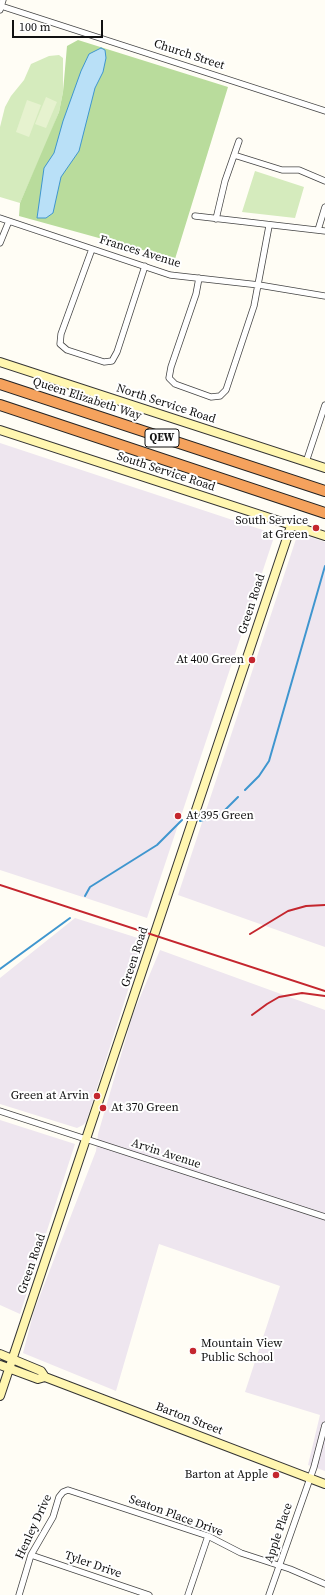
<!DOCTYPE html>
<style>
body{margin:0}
#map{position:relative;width:325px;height:1595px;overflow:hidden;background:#fffdf5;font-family:"Source Serif 4",serif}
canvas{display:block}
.scale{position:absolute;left:12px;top:20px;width:91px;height:18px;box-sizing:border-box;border:2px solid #111;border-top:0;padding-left:5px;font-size:12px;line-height:14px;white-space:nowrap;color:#111;-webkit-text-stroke:3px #fff;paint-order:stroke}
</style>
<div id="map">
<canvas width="325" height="1595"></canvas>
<div class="scale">100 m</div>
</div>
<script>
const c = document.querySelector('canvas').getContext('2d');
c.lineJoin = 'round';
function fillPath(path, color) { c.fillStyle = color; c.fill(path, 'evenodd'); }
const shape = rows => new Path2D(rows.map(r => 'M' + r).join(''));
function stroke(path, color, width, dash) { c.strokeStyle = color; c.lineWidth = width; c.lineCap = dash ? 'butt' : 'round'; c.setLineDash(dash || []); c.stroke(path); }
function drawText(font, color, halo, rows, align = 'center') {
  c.font = font + ' "Source Serif 4",serif'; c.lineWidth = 4; c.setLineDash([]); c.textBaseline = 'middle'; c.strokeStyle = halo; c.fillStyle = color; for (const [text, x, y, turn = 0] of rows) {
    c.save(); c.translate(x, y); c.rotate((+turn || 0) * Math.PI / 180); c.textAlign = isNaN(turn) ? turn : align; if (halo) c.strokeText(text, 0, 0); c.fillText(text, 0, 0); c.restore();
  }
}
fillPath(shape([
 [0,443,275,534,147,918,0,870],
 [298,533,325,542,325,947,178,895],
 [75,918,144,940,86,1122,83,1125,77,1128,0,1104,0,978],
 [160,950,325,1010,325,1471,308,1465,320,1415,245,1392,280,1286,159,1244,116,1391,23,1353,34,1311,96,1151,98,1134,133,1014],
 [0,1120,75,1144,20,1314,0,1305]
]), '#eee6ef');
fillPath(shape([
 [59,55,63,58,63,92,59,112,47,142,20,203,0,197,0,127,5,107,11,96,24,80,31,64,49,56],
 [255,171,304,187,295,218,242,212]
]), '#d5ebbd');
fillPath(shape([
 [78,40,228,87,175,259,19,216,20,203,59,112,63,92,67,46]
]), '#b9dc9c');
fillPath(shape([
 [46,97,57,102,46,128,35,124],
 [27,100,41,105,29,137,16,132]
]), '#e6f2cf');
const water = shape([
 [101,48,105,50,106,58,103,72,95,88,79,151,61,177,53,213,46,218,37,218,44,168,54,153,63,121,81,71,89,54,101,48]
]);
fillPath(water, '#b9e0f7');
stroke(water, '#3f96cf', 1);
stroke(shape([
 [245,790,259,776,269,761,325,566],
 [200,821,220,815,238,797],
 [85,896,90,887,157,845,182,820],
 [0,969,70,918]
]), '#3f96cf', 2);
const street = shape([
 [1,6,325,111],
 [0,10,3,0],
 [234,155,282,170,299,170,325,181],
 [195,216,325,231],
 [0,218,170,275,259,285,325,296],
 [216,219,225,181,239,141],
 [318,230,325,207],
 [0,243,9,221],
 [92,249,61,334,60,344,67,350,104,362,112,361,117,352,145,266],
 [199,278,196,294,171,367,169,378,175,384,211,397,220,396,226,390,254,306,269,226],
 [306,462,325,405],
 [0,1111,325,1217],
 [31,1555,149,1595],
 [19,1595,31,1555,53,1517,59,1497,63,1492,68,1490,208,1536,241,1553,290,1569,325,1584],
 [188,1595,208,1536],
 [269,1595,314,1467,325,1425]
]);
const secondary = shape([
 [0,362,325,468],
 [0,430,325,536],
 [0,1354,41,1371,45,1377,325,1484],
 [0,1365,38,1379,45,1377],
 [0,1396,291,526]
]);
const highway = shape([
 [0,384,325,491],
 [0,405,325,513]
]);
stroke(street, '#444', 7);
stroke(secondary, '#333', 10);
stroke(highway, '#222', 12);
stroke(street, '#fff', 5.5);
stroke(secondary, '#fff6b0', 8);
stroke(highway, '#f5a25d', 10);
stroke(shape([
 [0,885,325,991],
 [250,934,288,911,306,906,325,905],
 [252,1015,267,1004,279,997,302,993,325,996]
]), '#c4262e', 2);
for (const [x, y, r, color] of [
 [316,528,4,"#c4262e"],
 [252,660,4,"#c4262e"],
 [178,816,4,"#c4262e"],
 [97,1096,4,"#c4262e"],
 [103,1108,4,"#c4262e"],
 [193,1351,4,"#c4262e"],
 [276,1475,4,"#c4262e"]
]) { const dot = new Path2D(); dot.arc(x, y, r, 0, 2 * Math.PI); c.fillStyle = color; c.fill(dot); stroke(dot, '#fff', 1.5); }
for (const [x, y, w] of [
 [162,438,34]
]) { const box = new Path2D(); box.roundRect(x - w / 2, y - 9, w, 18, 3); c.fillStyle = '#fff'; c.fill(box); stroke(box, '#111', 1); }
drawText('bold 11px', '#111', null, [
 ["QEW",162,438]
]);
drawText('12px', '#111', '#fff', [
 ["Church Street",189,55,18],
 ["Frances Avenue",140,252,17],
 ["Queen Elizabeth Way",87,399,18],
 ["North Service Road",166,404,18],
 ["South Service Road",166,472,18],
 ["Green Road",252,604,-72],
 ["Green Road",135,957,-72],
 ["Arvin Avenue",166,1154,18],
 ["Green Road",32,1264,-71],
 ["Barton Street",189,1419,21],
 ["Seaton Place Drive",176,1516,20],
 ["Henley Drive",34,1527,-65],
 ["Apple Place",279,1533,-71],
 ["Tyler Drive",93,1565,19]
]);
drawText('12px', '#111', '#fff', [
 ["South Service",308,521],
 ["at Green",308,535],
 ["At 400 Green",244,660],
 ["At 395 Green",186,816,"left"],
 ["Green at Arvin",89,1096],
 ["At 370 Green",111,1108,"left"],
 ["Mountain View",201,1344,"left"],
 ["Public School",201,1358,"left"],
 ["Barton at Apple",268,1475]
], 'right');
</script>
